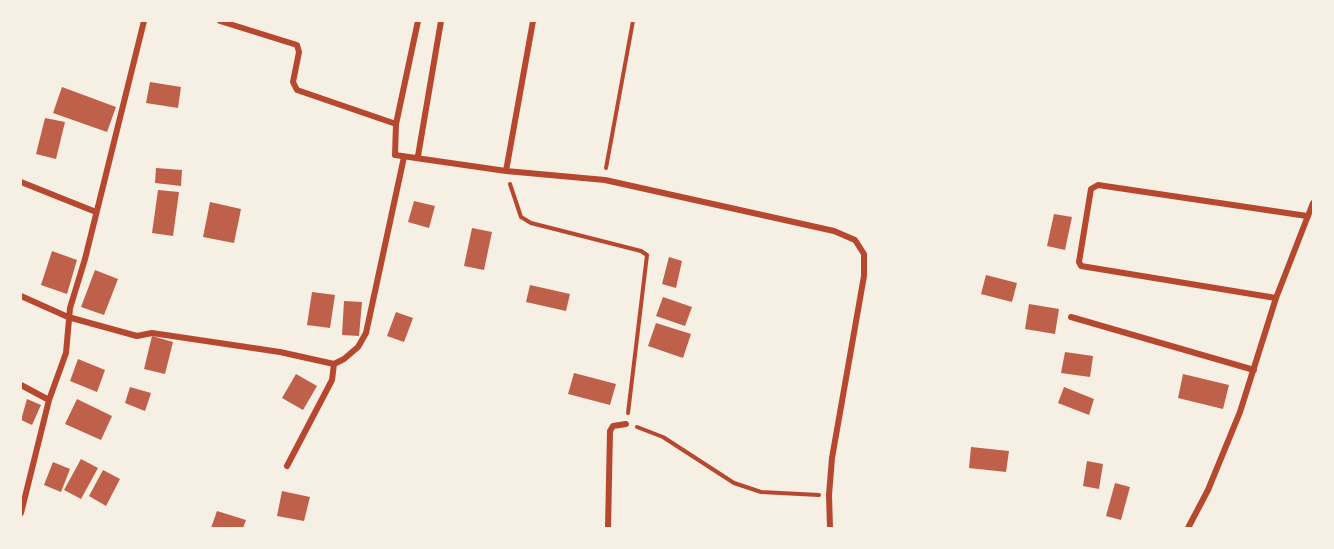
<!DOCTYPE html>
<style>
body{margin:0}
#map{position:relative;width:1334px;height:549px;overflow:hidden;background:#f6efe4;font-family:"Work Sans",sans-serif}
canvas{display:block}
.frame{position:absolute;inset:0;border:22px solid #f6efe4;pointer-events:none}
</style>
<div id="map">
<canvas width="1334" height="549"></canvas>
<div class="frame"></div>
</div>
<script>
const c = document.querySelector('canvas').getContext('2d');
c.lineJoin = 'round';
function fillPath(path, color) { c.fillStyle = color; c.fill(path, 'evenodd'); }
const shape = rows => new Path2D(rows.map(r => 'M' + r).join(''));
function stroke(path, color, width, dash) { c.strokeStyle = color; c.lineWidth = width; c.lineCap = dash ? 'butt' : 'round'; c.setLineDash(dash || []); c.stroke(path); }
fillPath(shape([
 [150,82,181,87,178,108,146,103],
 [62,87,116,107,107,132,53,113],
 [45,118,65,122,56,159,36,154],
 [156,168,182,170,181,186,155,183],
 [158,190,179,192,173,236,152,233],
 [414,201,435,206,429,228,408,222],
 [210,202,241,209,234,243,203,237],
 [1054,214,1072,217,1065,250,1047,246],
 [472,228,492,232,484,270,464,266],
 [52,251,77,260,67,294,41,285],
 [669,257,682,261,676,288,662,284],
 [95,270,118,279,104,315,81,307],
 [986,275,1017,283,1012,302,981,294],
 [530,285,570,294,566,311,526,302],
 [312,292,335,295,330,328,307,325],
 [663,297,692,307,685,326,656,316],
 [344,301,362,302,359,336,342,335],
 [1029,304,1059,309,1055,334,1025,329],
 [396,312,413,318,404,342,387,336],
 [656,323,691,334,683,358,648,346],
 [152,336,173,342,165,374,144,369],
 [1065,352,1093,356,1090,377,1061,373],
 [78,359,105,370,97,392,70,381],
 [574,373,616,384,610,405,568,394],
 [296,374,317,386,303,410,282,398],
 [1183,374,1229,385,1223,409,1178,398],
 [130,387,151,393,145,411,125,403],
 [1064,387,1094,399,1089,415,1058,403],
 [27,399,41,405,32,425,21,420],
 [77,399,112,416,101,440,65,424],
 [971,447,1009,451,1006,472,969,468],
 [81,459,98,468,81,499,64,490],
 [1087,461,1103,464,1099,489,1083,486],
 [53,462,70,469,61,492,44,485],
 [103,470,120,479,106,506,89,496],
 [1115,483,1130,487,1121,520,1106,516],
 [282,491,310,497,304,521,277,516],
 [217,511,246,520,243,528,211,528]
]), '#bf614a');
stroke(shape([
 [606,168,633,21],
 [510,184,521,217,531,223,641,251,647,255,628,413],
 [637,427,663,437,734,483,761,492,819,495]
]), '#b5482f', 4);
stroke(shape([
 [220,21,297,45,299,52,293,82,297,90,396,124],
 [418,21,396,124,395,155,506,171,605,180,834,231,855,240,864,254,864,276,832,458,829,495,830,528],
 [418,156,441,21],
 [506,171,533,21],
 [21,182,96,212],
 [21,296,68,317,137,336,152,333,280,352,334,364,332,380,287,466],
 [1276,298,1081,266,1079,262,1091,189,1098,185,1307,216],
 [1071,317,1254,370],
 [334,364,344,359,358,347,366,333,404,157],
 [21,385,49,400],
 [21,513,49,400,66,353,70,308,85,259,144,21],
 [608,528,610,431,613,426,626,424],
 [1188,528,1208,490,1240,412,1276,298,1313,203]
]), '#b5482f', 6);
</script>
